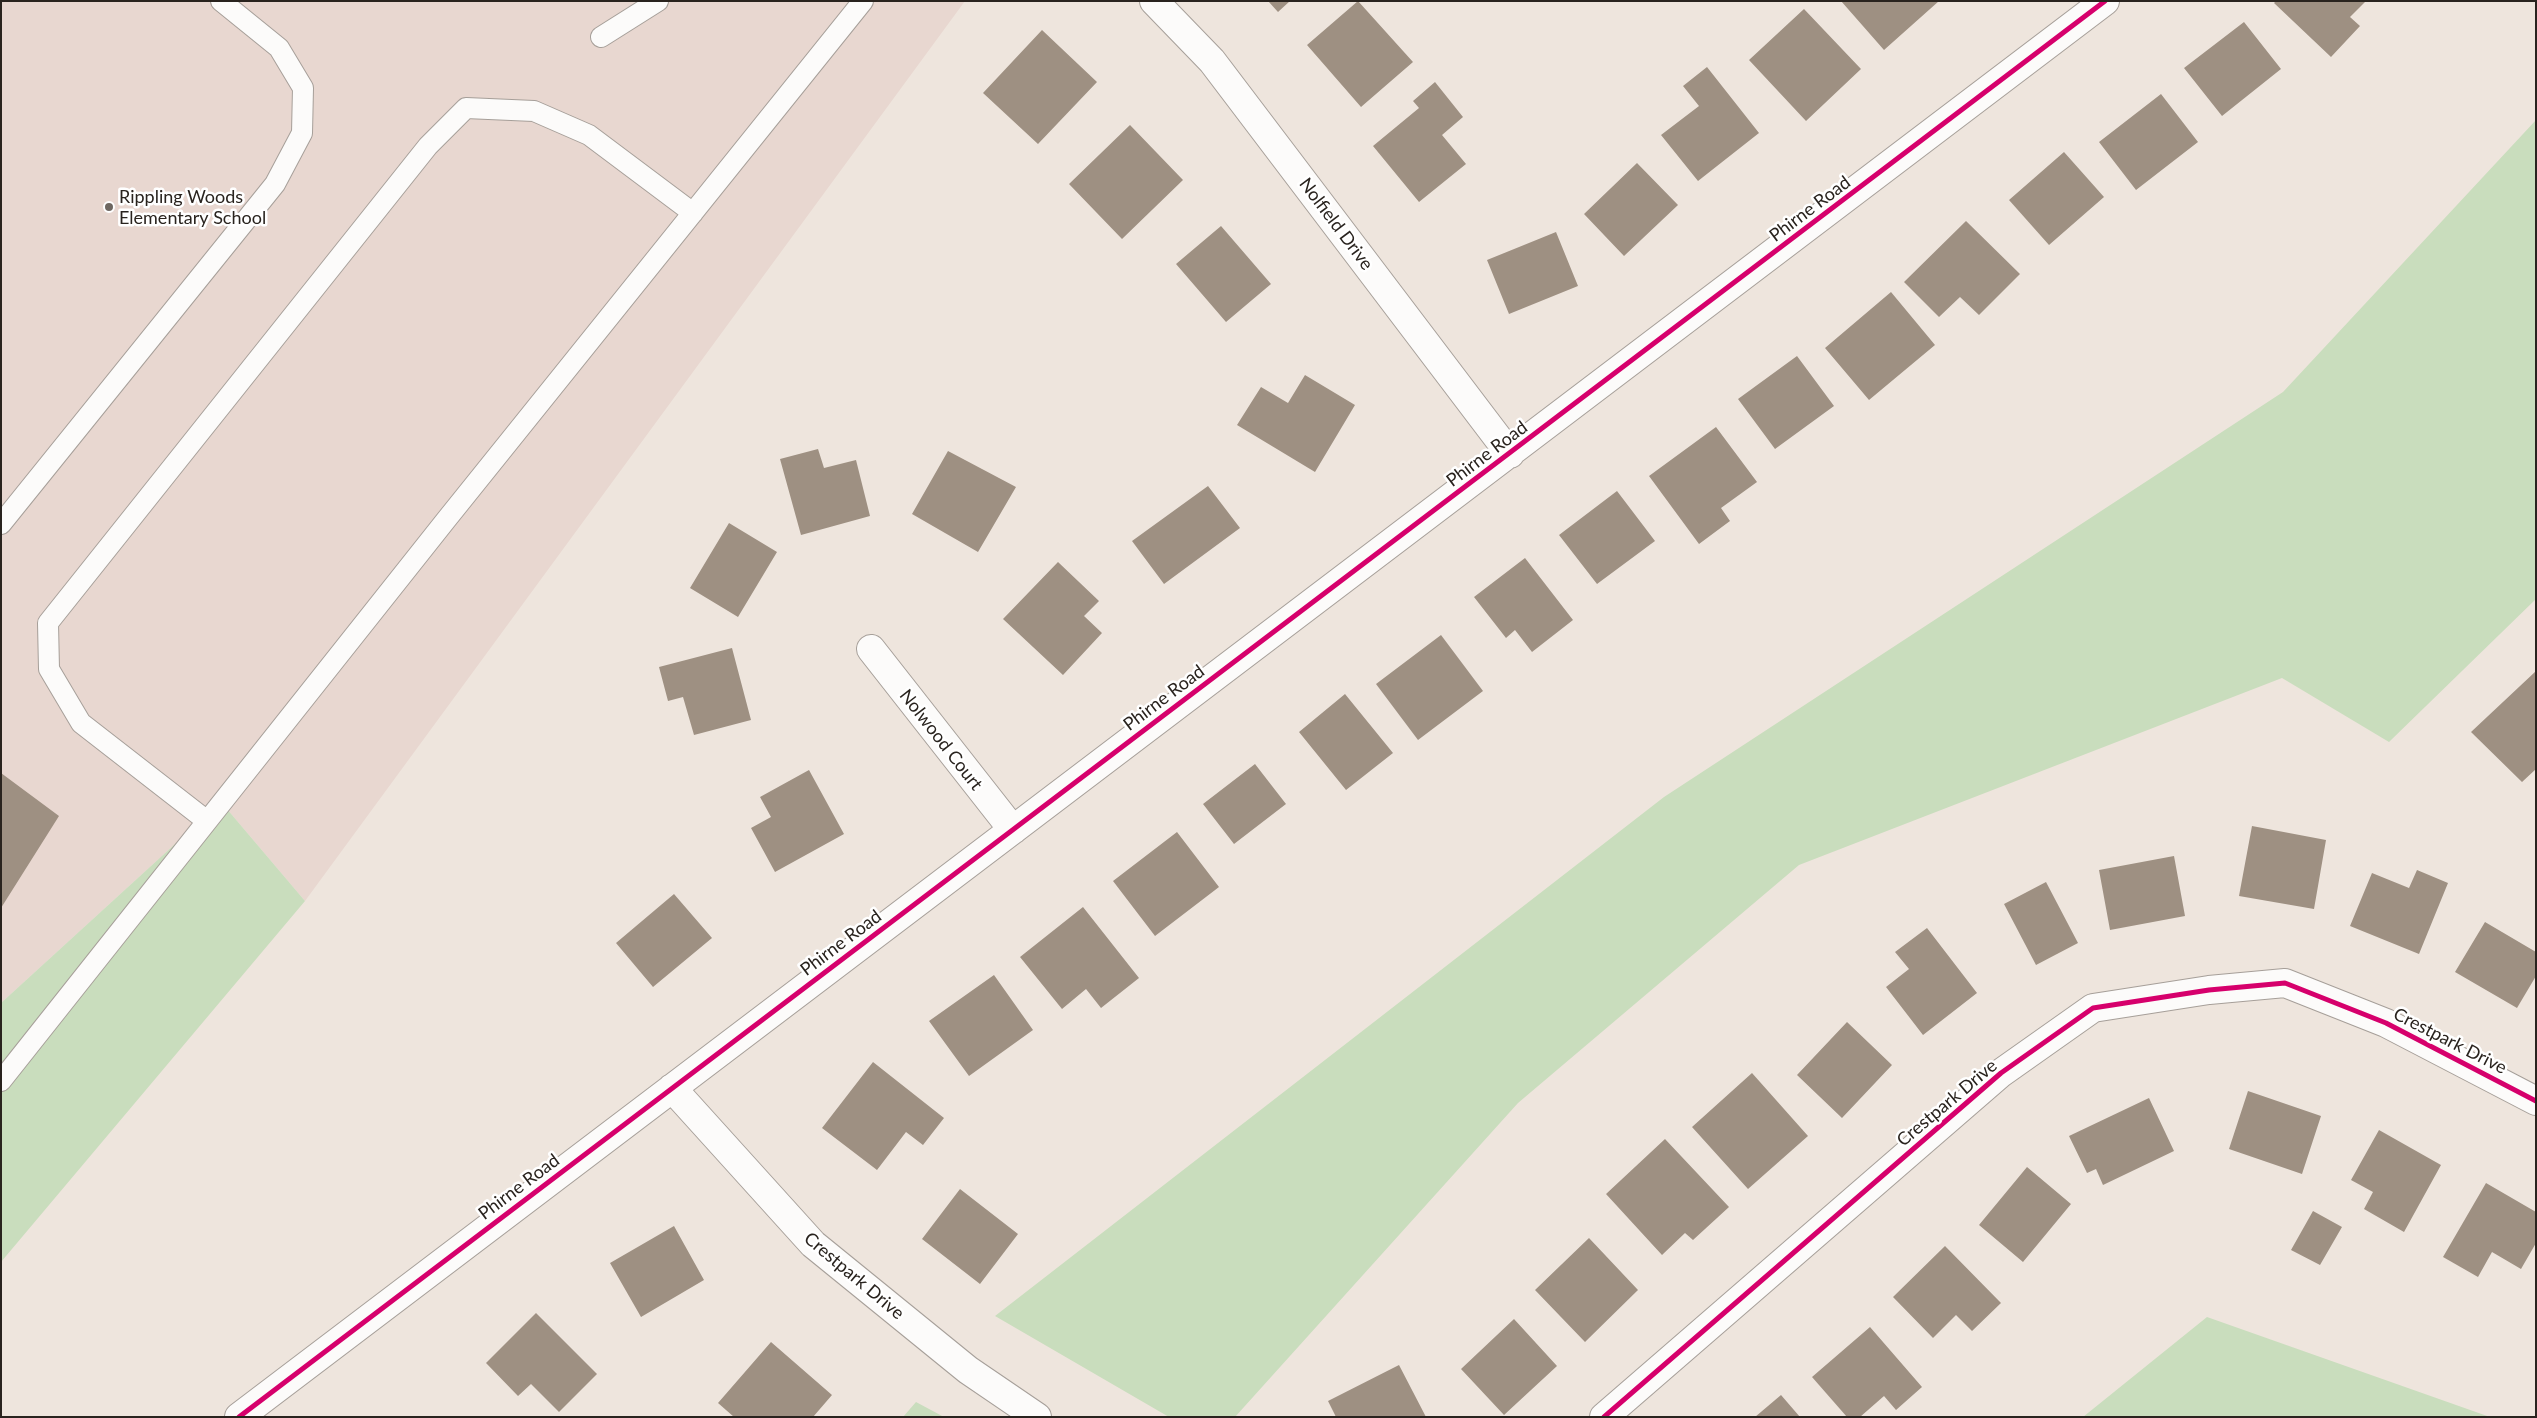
<!DOCTYPE html>
<style>
body{margin:0}
#map{position:relative;width:2537px;height:1418px;overflow:hidden;background:#eee5dd;font-family:Lato,sans-serif}
canvas{display:block}
.frame{position:absolute;inset:0;border:2px solid #29231e;pointer-events:none}
</style>
<div id="map">
<canvas width="2537" height="1418"></canvas>
<div class="frame"></div>
</div>
<script>
const c = document.querySelector('canvas').getContext('2d');
c.lineJoin = 'round';
function fillPath(path, color) { c.fillStyle = color; c.fill(path, 'evenodd'); }
const shape = rows => new Path2D(rows.map(r => 'M' + r).join(''));
function stroke(path, color, width, dash) { c.strokeStyle = color; c.lineWidth = width; c.lineCap = dash ? 'butt' : 'round'; c.setLineDash(dash || []); c.stroke(path); }
function drawText(font, color, halo, rows, align = 'center') {
  c.font = font + ' Lato,sans-serif'; c.lineWidth = 5; c.setLineDash([]); c.textBaseline = 'middle'; c.strokeStyle = halo; c.fillStyle = color; for (const [text, x, y, turn = 0] of rows) {
    c.save(); c.translate(x, y); c.rotate((+turn || 0) * Math.PI / 180); c.textAlign = isNaN(turn) ? turn : align; if (halo) c.strokeText(text, 0, 0); c.fillText(text, 0, 0); c.restore();
  }
}
fillPath(shape([
 [1,1,965,1,305,901,221,802,1,1003]
]), '#e8d7d0');
fillPath(shape([
 [2536,120,2536,599,2389,742,2282,678,1799,865,1518,1103,1235,1417,1169,1417,995,1316,1664,797,2283,392],
 [221,802,305,901,1,1262,1,1003],
 [2207,1317,2490,1417,2083,1417],
 [916,1402,944,1417,903,1417]
]), '#c9ddbd');
fillPath(shape([
 [1268,1,1290,1,1278,12],
 [1358,1,1413,62,1361,107,1307,45],
 [1841,1,1939,1,1884,50],
 [2276,1,2366,1,2350,17,2360,26,2331,57,2274,3],
 [1804,9,1861,69,1806,121,1749,60],
 [2244,22,2281,69,2222,116,2184,68],
 [1042,30,1097,82,1038,144,983,93],
 [1707,67,1759,133,1698,181,1661,135,1699,106,1683,86],
 [1435,82,1463,117,1442,135,1466,164,1419,202,1373,146,1419,108,1413,101],
 [2161,94,2198,142,2136,190,2099,142],
 [1130,125,1183,180,1122,239,1069,184],
 [2064,152,2104,197,2049,245,2009,200],
 [1637,163,1678,205,1624,256,1584,214],
 [1966,221,2020,274,1979,315,1960,297,1939,317,1904,282],
 [1221,226,1271,284,1226,322,1176,264],
 [1556,232,1578,286,1509,314,1487,260],
 [1891,292,1935,345,1869,400,1825,348],
 [1797,356,1834,406,1775,449,1738,399],
 [1305,375,1355,405,1315,472,1237,425,1261,387,1288,403],
 [1716,427,1757,482,1721,508,1730,521,1699,544,1649,476],
 [818,449,824,468,856,460,870,516,801,535,780,459],
 [948,451,1016,487,978,552,912,514],
 [1208,486,1240,528,1164,584,1132,541],
 [1617,491,1655,541,1597,584,1559,535],
 [729,523,777,552,738,617,690,588],
 [1525,558,1573,620,1532,652,1515,630,1506,638,1474,597],
 [1058,562,1099,601,1084,616,1102,633,1063,675,1003,619],
 [1441,635,1483,691,1418,740,1376,684],
 [732,648,751,720,694,735,683,697,668,701,659,667],
 [2536,671,2536,769,2522,782,2471,732],
 [1345,694,1393,753,1346,790,1299,732],
 [1255,764,1286,804,1234,844,1203,804],
 [809,770,844,834,775,872,751,828,771,817,760,797],
 [1,773,59,816,1,908],
 [2252,826,2326,840,2314,909,2239,896],
 [1177,832,1219,887,1155,936,1113,881],
 [2174,856,2185,916,2110,930,2099,870],
 [2417,870,2448,883,2419,954,2350,926,2372,873,2409,888],
 [2046,882,2078,943,2036,965,2004,904],
 [674,894,712,938,653,987,616,943],
 [1083,907,1139,978,1101,1008,1086,989,1062,1009,1020,957],
 [2485,922,2536,952,2536,976,2517,1008,2455,972],
 [1927,928,1977,993,1923,1035,1886,987,1909,969,1895,952],
 [994,975,1033,1030,969,1076,929,1021],
 [1847,1022,1892,1065,1842,1118,1797,1075],
 [873,1062,944,1118,923,1145,906,1132,877,1170,822,1128],
 [1752,1073,1808,1136,1748,1189,1692,1127],
 [2248,1091,2321,1116,2302,1174,2229,1149],
 [2149,1098,2174,1151,2103,1185,2096,1169,2087,1173,2069,1136],
 [2379,1130,2441,1165,2404,1232,2364,1209,2373,1192,2351,1180],
 [1665,1139,1729,1207,1693,1240,1685,1233,1662,1255,1606,1194],
 [2027,1167,2071,1204,2023,1262,1979,1225],
 [2486,1183,2536,1212,2536,1243,2521,1269,2492,1252,2478,1277,2443,1257],
 [960,1189,1018,1234,980,1284,922,1239],
 [2313,1211,2342,1227,2320,1265,2291,1250],
 [674,1226,704,1280,641,1317,610,1263],
 [1589,1238,1638,1290,1585,1342,1535,1290],
 [1945,1246,2001,1303,1972,1331,1956,1315,1933,1338,1893,1297],
 [536,1313,597,1374,559,1412,531,1384,518,1396,486,1363],
 [1514,1319,1557,1366,1504,1415,1461,1369],
 [1870,1327,1922,1387,1896,1410,1884,1396,1860,1417,1847,1417,1812,1377],
 [771,1342,832,1395,813,1417,734,1417,718,1403],
 [1399,1365,1426,1417,1336,1417,1328,1401],
 [1781,1395,1800,1417,1755,1417]
]), '#9e9082');
const lane = shape([
 [601,37,658,1],
 [1,524,275,184,302,133,303,88,279,48,221,1],
 [207,821,81,723,49,669,48,623,428,146,466,108,534,111,589,135,693,213],
 [1,1081,446,520,863,1]
]);
const street = shape([
 [1154,1,1212,61,1510,454],
 [871,649,1013,830],
 [672,1088,813,1244,968,1370,1037,1417],
 [239,1417,2105,1],
 [1604,1417,2001,1073,2093,1008,2209,990,2285,983,2386,1023,2536,1101]
]);
stroke(lane, '#a69f99', 22);
stroke(street, '#a69f99', 30);
stroke(lane, '#fcfbfa', 20);
stroke(street, '#fcfbfa', 28);
stroke(shape([
 [239,1417,2105,1],
 [1604,1417,2001,1073,2093,1008,2209,990,2285,983,2386,1023,2536,1101]
]), '#d6006c', 5);
for (const [x, y, r, color] of [
 [109,207,5,"#6e6761"]
]) { const dot = new Path2D(); dot.arc(x, y, r, 0, 2 * Math.PI); c.fillStyle = color; c.fill(dot); stroke(dot, '#fff', 2); }
drawText('18px', '#29231e', '#fff', [
 ["Rippling Woods",119,197],
 ["Elementary School",119,218]
], 'left');
drawText('18px', '#29231e', '#fff', [
 ["Phirne Road",1810,209,-37],
 ["Nolfield Drive",1336,224,53],
 ["Phirne Road",1487,454,-37],
 ["Phirne Road",1164,698,-37],
 ["Nolwood Court",941,740,52],
 ["Phirne Road",841,943,-37],
 ["Crestpark Drive",2450,1041,27],
 ["Crestpark Drive",1947,1103,-40],
 ["Phirne Road",519,1187,-37],
 ["Crestpark Drive",854,1276,40]
]);
</script>
